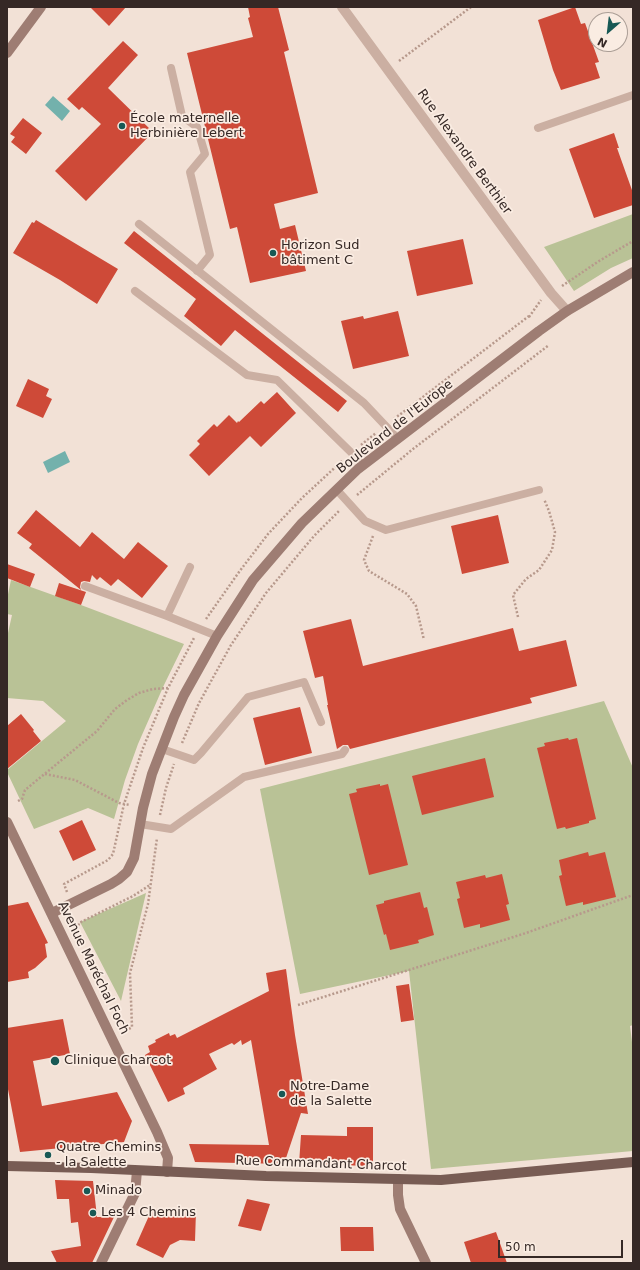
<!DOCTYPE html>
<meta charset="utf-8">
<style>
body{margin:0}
#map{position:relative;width:640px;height:1270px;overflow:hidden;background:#f2e1d6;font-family:"DejaVu Sans",sans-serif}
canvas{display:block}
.frame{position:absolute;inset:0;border:8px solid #352825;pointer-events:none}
.north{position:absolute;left:588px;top:12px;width:40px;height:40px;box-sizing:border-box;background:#faece2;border:1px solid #ab9e96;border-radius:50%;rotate:208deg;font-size:11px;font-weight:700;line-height:16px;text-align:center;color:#352825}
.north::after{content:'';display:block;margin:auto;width:14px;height:18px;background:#185955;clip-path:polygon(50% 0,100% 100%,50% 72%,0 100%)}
.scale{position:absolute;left:498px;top:1240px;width:125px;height:18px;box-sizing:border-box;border:2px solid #352825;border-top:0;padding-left:5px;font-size:12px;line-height:14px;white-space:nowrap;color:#352825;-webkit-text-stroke:3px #faece2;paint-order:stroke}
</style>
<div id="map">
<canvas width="640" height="1270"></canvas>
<div class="frame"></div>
<div class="north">N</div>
<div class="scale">50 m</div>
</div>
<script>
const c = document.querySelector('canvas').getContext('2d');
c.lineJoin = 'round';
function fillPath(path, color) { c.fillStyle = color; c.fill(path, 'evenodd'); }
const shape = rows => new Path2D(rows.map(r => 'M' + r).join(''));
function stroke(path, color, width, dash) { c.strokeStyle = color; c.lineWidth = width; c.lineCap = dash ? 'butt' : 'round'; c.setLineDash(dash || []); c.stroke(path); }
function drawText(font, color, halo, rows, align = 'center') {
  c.font = font + ' "DejaVu Sans",sans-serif'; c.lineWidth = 3.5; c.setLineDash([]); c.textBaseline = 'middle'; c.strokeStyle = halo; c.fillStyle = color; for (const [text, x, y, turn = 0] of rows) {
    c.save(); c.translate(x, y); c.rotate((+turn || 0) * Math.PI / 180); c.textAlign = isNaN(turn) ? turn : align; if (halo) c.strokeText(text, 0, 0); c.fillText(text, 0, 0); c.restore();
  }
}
fillPath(shape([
 [633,214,633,258,611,268,574,291,544,247],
 [11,580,81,605,184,644,164,685,138,744,125,780,114,819,88,808,34,829,7,772,7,770,66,721,43,701,7,698,7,633,8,633,12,615,7,614,7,599],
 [604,701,633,768,633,1025,630,1026,633,1050,633,1151,431,1169,409,971,300,994,260,789],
 [146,893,121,1001,80,922]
]), '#b9c296');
fillPath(shape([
 [53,96,70,111,62,121,45,105],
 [65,451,70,462,48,473,43,462]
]), '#73b1ac');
fillPath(shape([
 [90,7,126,7,109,26],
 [248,7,278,7,289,50,284,52,318,193,274,204,280,229,295,225,306,271,250,283,237,227,230,229,187,53,253,37,248,18,250,17],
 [575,7,581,24,585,23,599,62,595,63,600,78,561,90,553,70,538,20],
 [123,41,138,55,108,88,153,132,86,201,55,171,101,124,82,107,79,110,67,99],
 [23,118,42,133,26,154,11,142,15,137,10,134],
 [614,133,619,148,617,148,633,193,633,205,594,218,569,149],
 [36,220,118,269,97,304,60,280,13,253,32,222,34,223],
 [134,231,347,401,338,412,235,330,221,346,184,316,196,299,124,243],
 [463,239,473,284,417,296,407,251],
 [398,311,409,356,353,369,341,321,363,316,364,319],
 [28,379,49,389,46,396,52,399,43,418,16,406],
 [277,392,296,413,261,447,250,436,209,476,189,455,200,444,197,441,214,424,217,427,229,415,237,423,238,421,239,422,261,401,264,404],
 [36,510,80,547,92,532,124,559,138,542,168,566,142,598,118,579,111,586,100,577,97,580,92,575,90,582,84,581,81,582,80,587,81,590,29,548,32,544,17,533],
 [498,515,509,563,462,574,451,526],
 [7,564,35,574,30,587,7,578],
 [59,583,86,592,81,605,55,596],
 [351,619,363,666,513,628,519,651,566,640,577,686,530,698,532,703,350,749,348,745,343,745,337,749,327,705,328,705,323,676,315,678,303,631],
 [300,707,312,753,265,765,253,718],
 [21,714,34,730,33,731,41,741,7,769,7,726],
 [568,738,569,740,577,738,596,819,589,821,589,823,566,829,565,827,557,829,537,748,545,746,544,743],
 [485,758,494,797,422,815,412,776],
 [380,784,380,786,388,784,408,865,369,875,349,794,357,792,356,789],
 [82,820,96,850,73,861,59,831],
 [588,852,589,856,605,852,616,897,583,905,583,902,566,906,559,876,562,875,559,860],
 [502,874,509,904,506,905,510,920,480,928,480,924,464,928,457,899,460,898,456,882,485,875,486,878],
 [420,892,424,908,427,907,434,935,418,940,419,943,390,950,386,934,384,935,376,905,384,903,384,901],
 [28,902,48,943,45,944,47,957,35,968,28,972,29,978,7,982,7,906],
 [286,969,295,1035,308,1114,301,1113,284,1164,195,1162,189,1144,269,1145,251,1040,242,1045,241,1040,234,1045,232,1043,209,1054,217,1069,183,1088,185,1094,168,1102,145,1055,150,1052,148,1046,156,1042,155,1040,169,1033,170,1036,175,1034,177,1038,269,991,266,973],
 [409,984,414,1020,401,1022,396,986],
 [63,1019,70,1054,33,1061,42,1106,117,1092,132,1121,124,1142,20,1152,7,1084,7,1028],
 [347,1127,373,1127,373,1166,299,1164,301,1135,347,1136],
 [55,1180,93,1181,97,1217,114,1217,92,1263,57,1263,51,1251,81,1246,78,1222,71,1223,69,1199,57,1199],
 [247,1199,270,1204,261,1231,238,1226],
 [152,1209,196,1211,195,1241,180,1240,170,1245,163,1258,136,1245],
 [340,1227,373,1227,374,1251,341,1251],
 [496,1232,507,1263,471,1263,464,1242]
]), '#ce4a38');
stroke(shape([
 [399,61,471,7],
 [562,286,599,261,633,241],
 [529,317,541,300],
 [394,419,529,316],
 [361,445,376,433],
 [357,495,413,449,549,345],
 [373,536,364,560,369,571,407,594,416,606,424,640],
 [518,617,513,595,526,579,539,570,552,550,555,532,549,511,544,499],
 [206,619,239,572,268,534,302,498,342,461],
 [182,743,199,703,231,645,266,593,314,536,340,510],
 [45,774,75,780,119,803,130,805],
 [18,801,22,799,25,790,97,731,115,709,127,700,139,693,153,689,168,688],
 [160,815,166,788,174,764],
 [67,892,64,884,108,860,113,854,124,804,143,748,168,688,194,638],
 [72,929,78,927,79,923,133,896,150,885],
 [298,1005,526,933,633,895],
 [129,1029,132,1027,130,973,148,904,157,838]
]), '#b7998c', 2.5, [2, 2]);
stroke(shape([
 [171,68,182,116,197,127,205,154,190,172,210,255,197,271],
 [538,128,633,95],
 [139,224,364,403,398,439],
 [135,291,247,375,277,380,364,465],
 [337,490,365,521,386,530,539,490],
 [190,567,167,616,217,636],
 [85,586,167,616],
 [162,749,194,760,201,753,248,697,304,682,321,722],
 [140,824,171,829,244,777,342,754,345,750]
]), '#cbafa2', 8);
stroke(shape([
 [342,7,551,293,567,311]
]), '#cbafa2', 10);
stroke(shape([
 [7,53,41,7],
 [7,822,157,1132,168,1158,167,1172],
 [52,913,111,884,119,879,127,872,134,858,143,808,152,774,174,717,184,695,217,636,253,580,302,523,358,469,539,331,567,311,633,272],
 [398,1179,398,1195,400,1209,426,1263],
 [101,1263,135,1193,137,1171]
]), '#9e7d73', 10);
stroke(shape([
 [7,1166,91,1168,266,1176,441,1180,633,1162]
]), '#785c54', 10);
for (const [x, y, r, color] of [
 [122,126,4,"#185955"],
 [273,253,4,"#185955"],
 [55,1061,5,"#185955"],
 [282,1094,4,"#185955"],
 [48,1155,4,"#185955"],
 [87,1191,4,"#185955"],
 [93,1213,4,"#185955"]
]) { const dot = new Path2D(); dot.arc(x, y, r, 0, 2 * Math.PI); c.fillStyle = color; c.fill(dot); stroke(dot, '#faece2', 1.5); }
drawText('13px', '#352825', '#faece2', [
 ["École maternelle",130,119],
 ["Herbinière Lebert",130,134],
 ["Horizon Sud",281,246],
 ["bâtiment C",281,261],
 ["Clinique Charcot",64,1061],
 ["Notre-Dame",290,1087],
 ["de la Salette",290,1102],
 ["Quatre Chemins",56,1148],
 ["- la Salette",56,1163],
 ["Minado",95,1191],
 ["Les 4 Chemins",101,1213]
], 'left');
drawText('13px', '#352825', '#faece2', [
 ["Rue Alexandre Berthier",464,152,54],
 ["Boulevard de l'Europe",395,427,-38],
 ["Avenue Maréchal Foch",93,968,64],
 ["Rue Commandant Charcot",321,1164,2]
]);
</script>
